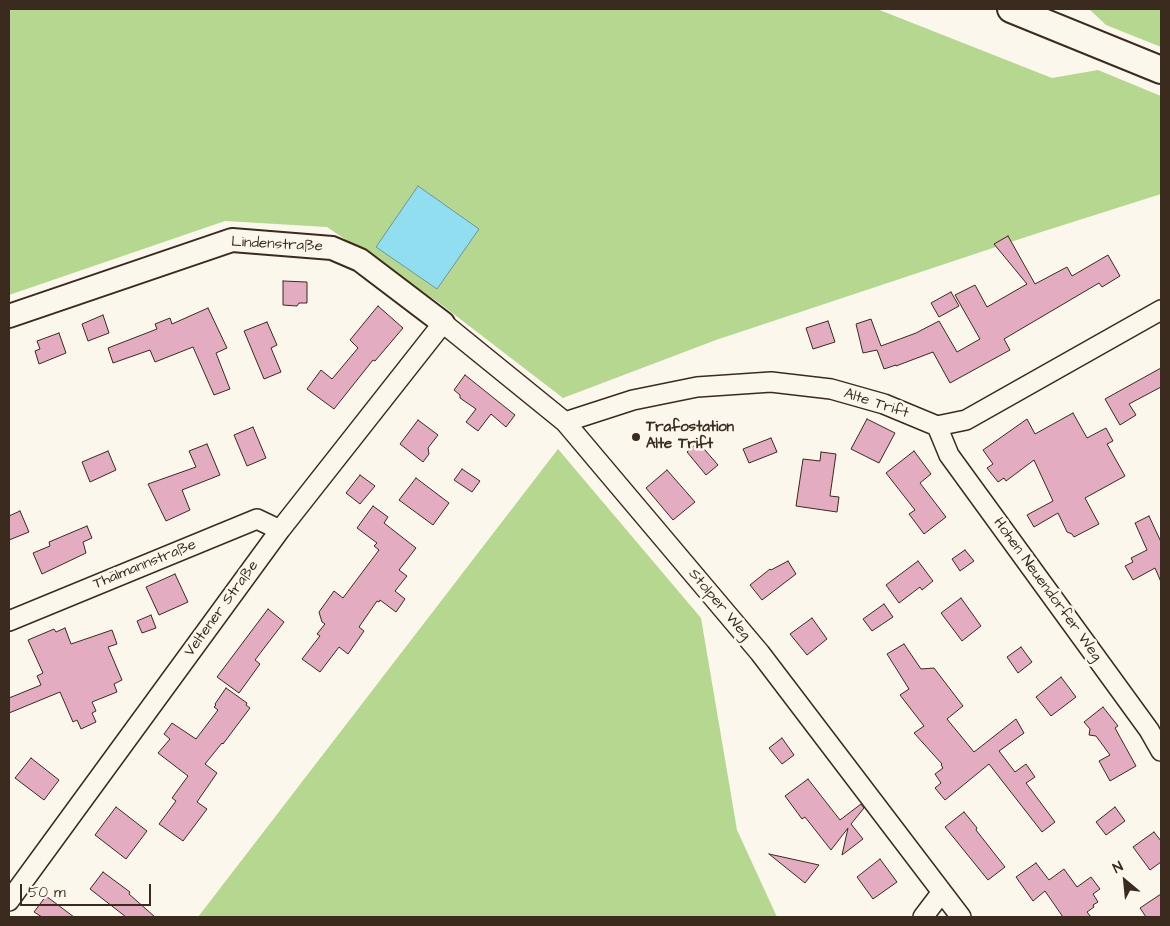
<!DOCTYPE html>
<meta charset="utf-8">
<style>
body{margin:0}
#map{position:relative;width:1170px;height:926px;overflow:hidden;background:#fbf7ec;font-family:"Architects Daughter",sans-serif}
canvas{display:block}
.frame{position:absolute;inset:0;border:10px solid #3b2a1e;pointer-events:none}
.north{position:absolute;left:1100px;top:856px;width:50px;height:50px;-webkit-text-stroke:4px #fbf7ec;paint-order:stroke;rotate:332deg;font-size:14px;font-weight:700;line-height:20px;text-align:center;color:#3b2a1e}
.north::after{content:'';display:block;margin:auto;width:18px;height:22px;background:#3b2a1e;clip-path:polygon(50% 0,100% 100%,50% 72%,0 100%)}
.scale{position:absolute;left:20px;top:884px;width:131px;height:22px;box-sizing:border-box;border:2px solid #3b2a1e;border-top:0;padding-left:6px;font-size:15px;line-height:18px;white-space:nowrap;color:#3b2a1e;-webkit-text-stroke:4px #fbf7ec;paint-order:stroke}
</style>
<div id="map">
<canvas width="1170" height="926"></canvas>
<div class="frame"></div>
<div class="north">N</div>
<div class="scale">50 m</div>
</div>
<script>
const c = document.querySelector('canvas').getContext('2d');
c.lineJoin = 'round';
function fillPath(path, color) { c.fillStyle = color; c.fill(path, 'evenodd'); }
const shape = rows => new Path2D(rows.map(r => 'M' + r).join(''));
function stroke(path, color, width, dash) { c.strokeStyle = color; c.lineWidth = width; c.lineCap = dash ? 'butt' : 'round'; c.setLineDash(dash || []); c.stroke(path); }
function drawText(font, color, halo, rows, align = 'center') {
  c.font = font + ' "Architects Daughter",sans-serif'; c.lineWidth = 5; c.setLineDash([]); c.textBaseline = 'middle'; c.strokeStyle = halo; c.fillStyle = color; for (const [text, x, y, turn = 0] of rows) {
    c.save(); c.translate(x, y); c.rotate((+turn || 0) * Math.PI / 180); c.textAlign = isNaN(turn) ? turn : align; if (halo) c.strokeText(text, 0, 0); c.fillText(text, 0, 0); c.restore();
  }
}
fillPath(shape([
 [9,9,877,9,1052,78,1098,70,1161,96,1161,194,1035,234,716,340,563,398,438,302,327,227,225,221,9,295],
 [1089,9,1161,9,1161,47,1106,25],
 [558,449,701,618,737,830,777,917,198,917]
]), '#b6d790');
const water = shape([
 [418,186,479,229,437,289,376,247,418,186]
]);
fillPath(water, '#91def1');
stroke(water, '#6f969d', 1);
const building = shape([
 [1008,236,1035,284,1067,267,1072,276,1108,255,1120,276,1102,287,1099,283,1004,339,1010,350,950,383,933,352,896,366,896,365,884,369,877,350,863,353,856,324,871,319,881,346,916,333,939,321,957,352,980,339,955,295,975,285,987,307,1027,284,994,244,1008,236],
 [283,281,307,282,307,303,299,303,297,306,283,305,283,281],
 [951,292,959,306,939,317,931,303,951,292],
 [378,306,403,328,375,361,373,360,334,409,307,389,321,370,332,379,358,348,350,340,378,306],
 [208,308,227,348,216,353,230,389,214,395,193,347,155,362,150,350,113,363,108,348,157,329,155,324,170,318,172,324,208,308],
 [103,315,109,333,88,341,82,324,103,315],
 [828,321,835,342,813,349,806,328,828,321],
 [267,322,277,345,271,348,281,372,264,379,244,331,267,322],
 [59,333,66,353,39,364,35,351,40,349,37,341,59,333],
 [1161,368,1161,387,1129,404,1136,415,1120,425,1105,399,1161,368],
 [465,375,515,415,506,427,491,414,478,431,466,422,476,409,460,398,460,395,454,390,465,375],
 [1073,413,1087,438,1106,428,1113,441,1107,444,1125,476,1085,498,1099,524,1074,537,1072,534,1067,532,1058,513,1034,527,1027,515,1053,501,1034,460,1006,481,1004,478,998,482,987,468,993,464,983,450,1027,419,1035,434,1073,413],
 [867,419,895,433,879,463,851,449,867,419],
 [418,420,438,435,428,448,429,454,423,462,400,444,418,420],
 [253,427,266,458,247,466,234,435,253,427],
 [771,438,777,452,749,463,743,449,771,438],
 [698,442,718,465,706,475,687,452,698,442],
 [207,444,220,475,182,490,190,510,166,521,148,484,196,467,189,451,207,444],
 [108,451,116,470,90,482,82,462,108,451],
 [914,451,931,474,920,483,946,517,924,534,909,514,915,510,886,473,914,451],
 [821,452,836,454,830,496,839,497,837,512,796,506,803,459,820,461,821,452],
 [462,469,480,481,472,492,454,480,462,469],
 [667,470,695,502,673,520,646,488,667,470],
 [360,475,375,486,360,504,346,493,360,475],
 [416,478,449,503,433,525,399,500,416,478],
 [373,506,388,517,384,523,416,548,399,570,407,576,395,591,405,599,396,612,380,600,379,602,377,601,359,627,364,631,348,654,339,647,320,672,302,659,320,636,317,634,325,624,322,622,319,612,334,591,343,598,379,550,374,546,377,543,357,528,373,506],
 [20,511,29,532,9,540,9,516,20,511],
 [1149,516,1161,542,1161,582,1155,568,1133,580,1125,566,1133,562,1131,558,1147,550,1135,523,1149,516],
 [87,526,92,538,83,542,86,553,42,574,33,553,50,546,49,542,87,526],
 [965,550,974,561,960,571,952,559,965,550],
 [788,561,796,574,762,600,750,585,770,569,771,570,788,561],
 [918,561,933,581,922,590,920,587,899,603,886,585,918,561],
 [175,574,188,602,159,615,146,587,175,574],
 [961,598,981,626,962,641,941,613,961,598],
 [884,604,893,617,872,631,863,619,884,604],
 [268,609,284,622,255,660,260,664,239,693,217,677,268,609],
 [151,615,156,628,142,633,137,621,151,615],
 [812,618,827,639,807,655,790,634,812,618],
 [65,628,71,644,112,630,117,644,108,647,122,680,114,684,117,692,92,702,96,711,92,713,96,722,81,729,77,720,73,722,60,692,9,713,9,698,41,685,37,676,43,673,28,640,54,629,56,632,65,628],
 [904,644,921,669,934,668,963,706,947,719,974,752,1016,719,1024,733,999,751,1015,772,1026,764,1035,777,1026,783,1055,822,1042,832,989,764,945,800,935,788,941,783,935,774,943,768,941,765,942,764,914,733,924,726,900,695,909,689,887,654,904,644],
 [1021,647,1032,662,1018,673,1007,657,1021,647],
 [1061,677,1076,697,1051,716,1036,697,1061,677],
 [226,688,247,703,246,705,250,708,223,744,222,743,205,764,217,773,197,802,207,809,183,841,159,824,176,801,172,798,188,776,158,753,170,739,164,734,172,723,196,739,218,710,214,707,216,705,215,704,226,688],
 [1103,707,1118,726,1115,728,1136,766,1110,781,1099,761,1110,755,1096,736,1089,735,1090,729,1084,722,1103,707],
 [782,738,794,755,782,764,769,748,782,738],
 [31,758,59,780,44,800,15,778,31,758],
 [808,779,840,820,861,804,864,808,851,824,863,839,842,855,848,828,831,850,805,817,802,819,785,796,808,779],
 [116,807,147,831,126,859,95,835,116,807],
 [1115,807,1125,821,1106,835,1096,822,1115,807],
 [964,812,977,828,976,830,1005,867,988,880,945,827,964,812],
 [1154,832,1161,841,1161,862,1150,870,1133,847,1154,832],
 [769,854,819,865,805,883,769,854],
 [880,859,897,882,873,899,857,877,880,859],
 [1036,863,1049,880,1064,869,1077,887,1091,877,1100,889,1093,894,1098,902,1093,905,1094,907,1087,912,1091,917,1063,917,1045,891,1033,901,1016,877,1036,863],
 [103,872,130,892,129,894,155,917,126,917,90,889,103,872],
 [1161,894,1161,917,1146,917,1140,908,1161,894],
 [46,896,74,917,42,917,34,912,46,896]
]);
fillPath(building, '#e3acc0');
stroke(building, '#3b2a1e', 1);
const minor = shape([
 [565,422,633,400,697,387,771,382,831,389,884,404,937,426,966,420,1161,310],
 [937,426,949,455,1149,730,1161,751],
 [9,621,257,519,280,530],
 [9,901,280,530,443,323,565,422,760,653,961,917],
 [923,917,942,892]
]);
const tertiary = shape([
 [9,316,232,240,332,248,360,260,443,323]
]);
const secondary = shape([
 [1011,9,1161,70]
]);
stroke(minor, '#3b2a1e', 22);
stroke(tertiary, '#3b2a1e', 26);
stroke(secondary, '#3b2a1e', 30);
stroke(minor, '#fbf7ec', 19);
stroke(tertiary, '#fbf7ec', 22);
stroke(secondary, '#fbf7ec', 26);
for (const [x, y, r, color] of [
 [636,437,5,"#3b2a1e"]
]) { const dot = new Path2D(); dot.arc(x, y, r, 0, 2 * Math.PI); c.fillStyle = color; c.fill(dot); stroke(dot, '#fbf7ec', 2); }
drawText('15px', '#3b2a1e', '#fbf7ec', [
 ["Lindenstraße",277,245,3],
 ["Alte Trift",876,404,18],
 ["Thälmannstraße",145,565,-22],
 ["Hohen Neuendorfer Weg",1047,590,54],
 ["Stolper Weg",719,605,50],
 ["Veltener Straße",222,609,-54]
]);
drawText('bold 15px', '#3b2a1e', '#fbf7ec', [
 ["Trafostation",646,428],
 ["Alte Trift",646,445]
], 'left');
</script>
